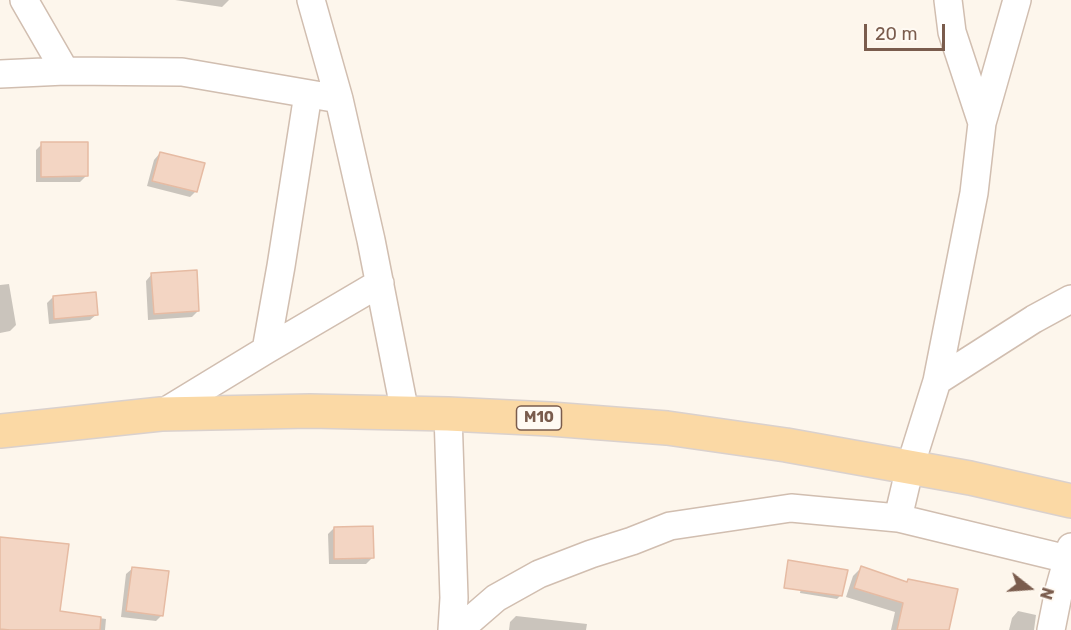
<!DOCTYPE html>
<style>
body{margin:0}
#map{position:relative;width:1071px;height:630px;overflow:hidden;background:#fdf6ec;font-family:Rubik,sans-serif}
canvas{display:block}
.north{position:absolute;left:999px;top:558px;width:60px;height:60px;-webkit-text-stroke:4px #fffaf3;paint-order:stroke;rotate:107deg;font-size:16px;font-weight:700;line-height:24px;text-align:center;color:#7a5c4d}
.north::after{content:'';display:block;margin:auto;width:21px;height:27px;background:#7a5c4d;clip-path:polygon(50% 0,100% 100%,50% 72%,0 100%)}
.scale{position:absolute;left:864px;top:24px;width:81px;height:27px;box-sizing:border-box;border:3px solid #7a5c4d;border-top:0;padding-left:8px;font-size:18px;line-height:21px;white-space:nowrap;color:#7a5c4d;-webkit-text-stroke:4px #fffaf3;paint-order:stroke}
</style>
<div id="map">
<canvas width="1071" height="630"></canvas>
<div class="north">N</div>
<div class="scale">20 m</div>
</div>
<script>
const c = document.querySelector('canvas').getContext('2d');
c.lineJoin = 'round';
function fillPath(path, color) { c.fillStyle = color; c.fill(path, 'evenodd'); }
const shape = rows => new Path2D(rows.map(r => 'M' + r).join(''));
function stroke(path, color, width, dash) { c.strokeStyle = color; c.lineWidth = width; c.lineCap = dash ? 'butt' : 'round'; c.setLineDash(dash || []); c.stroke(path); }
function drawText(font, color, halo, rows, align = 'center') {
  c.font = font + ' Rubik,sans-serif'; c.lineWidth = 4.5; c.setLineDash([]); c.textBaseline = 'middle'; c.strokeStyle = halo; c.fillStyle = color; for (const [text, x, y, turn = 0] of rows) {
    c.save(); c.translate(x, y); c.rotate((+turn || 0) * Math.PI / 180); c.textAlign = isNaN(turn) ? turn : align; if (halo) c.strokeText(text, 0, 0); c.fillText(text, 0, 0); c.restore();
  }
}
fillPath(shape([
 [175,0,229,0,222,7],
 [42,144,86,176,80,182,36,182,36,150],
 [160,153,196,191,190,197,147,186,154,160],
 [152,274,198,311,192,317,148,320,146,281],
 [9,284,16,325,10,331,0,333,0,285],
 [53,297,97,314,90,320,49,324,47,303],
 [334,528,372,558,366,564,329,564,328,534],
 [0,538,59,612,106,619,105,630,0,630],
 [805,567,840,596,837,599,800,593],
 [133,568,162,615,156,621,121,617,126,574],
 [861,568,948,630,891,630,895,612,846,597,853,576],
 [1018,611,1036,615,1034,630,1009,630,1012,618],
 [516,616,587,624,586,630,509,630,510,622]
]), '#0003');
const building = shape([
 [41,142,88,142,88,176,41,177,41,142],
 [160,152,205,163,197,192,152,181,160,152],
 [197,270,199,311,154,314,151,273,197,270],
 [96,292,98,315,54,319,53,296,96,292],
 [373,526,374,558,334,559,334,527,373,526],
 [0,537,69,544,60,611,101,617,100,630,10,630,0,629,0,537],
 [788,560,848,570,842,596,784,588,788,560],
 [861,566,907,582,908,579,958,589,949,630,897,630,903,603,854,588,861,566],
 [132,567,169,571,163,616,126,611,132,567]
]);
fillPath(building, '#f3d5c3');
stroke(building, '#e6bba3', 1.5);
const minor = shape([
 [24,0,65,71],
 [311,0,339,99,371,240,405,413],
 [0,74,65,71,182,72,339,99],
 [982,123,1017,0],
 [266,350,281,266,308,94],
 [937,381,1034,319,1071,299],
 [161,414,266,350,380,283],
 [448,414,454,598,452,630],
 [898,518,910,467,937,381,974,193,982,123,952,32,948,0],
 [459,630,496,598,539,574,591,554,632,541,670,526,791,508,898,518,1071,560],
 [1051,630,1059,590,1071,547]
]);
const major = shape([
 [0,431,161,414,310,411,448,414,550,419,667,428,786,445,970,478,1071,501]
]);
stroke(minor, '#d1beb0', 30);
stroke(major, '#dad1cd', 36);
stroke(minor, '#fff', 27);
stroke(major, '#fbd9a5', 33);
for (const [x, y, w] of [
 [539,418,45]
]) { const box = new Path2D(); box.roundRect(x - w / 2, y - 12, w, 24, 4.5); c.fillStyle = '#fffaf3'; c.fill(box); stroke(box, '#7a5c4d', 1.5); }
drawText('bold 15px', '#7a5c4d', null, [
 ["M10",539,418]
]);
</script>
